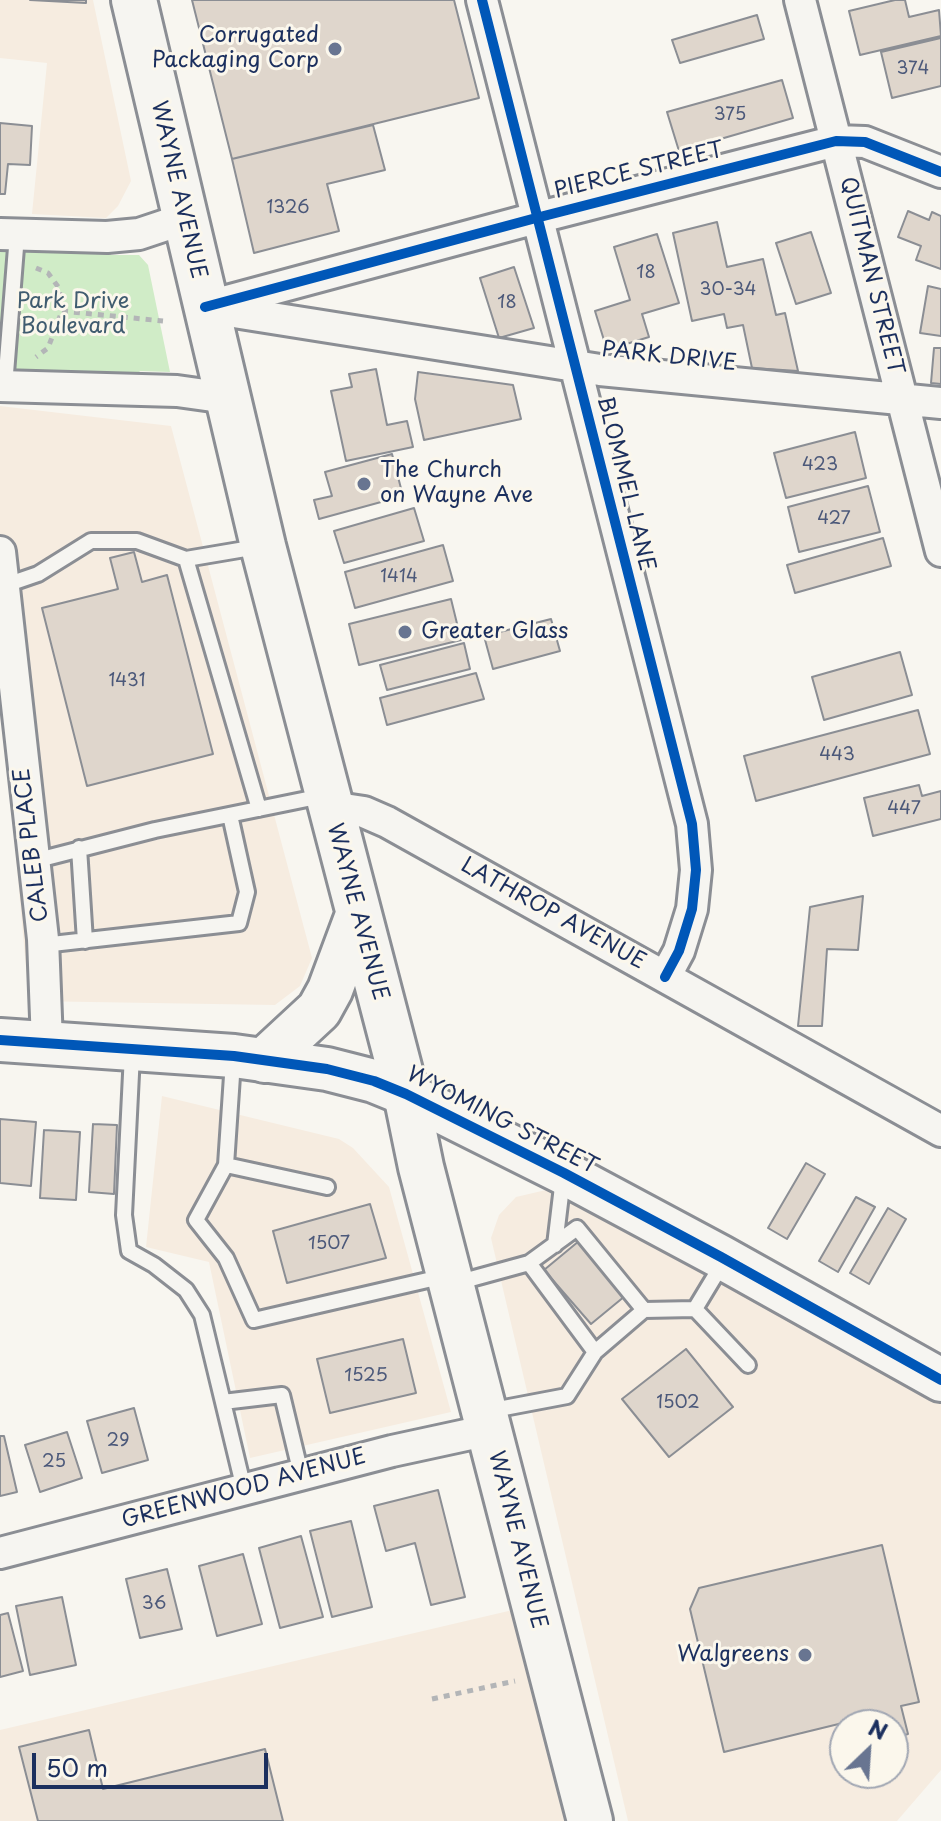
<!DOCTYPE html>
<style>
body{margin:0}
#map{position:relative;width:941px;height:1821px;overflow:hidden;background:#f8f6f0;font-family:"Playpen Sans",sans-serif}
canvas{display:block}
.north{position:absolute;left:829px;top:1709px;width:80px;height:80px;box-sizing:border-box;background:#fbf7ec;border:2px solid #a1a7b3;border-radius:50%;rotate:25deg;font-size:22px;font-weight:700;line-height:32px;text-align:center;color:#1b2f5e}
.north::after{content:'';display:block;margin:auto;width:28px;height:36px;background:#687591;clip-path:polygon(50% 0,100% 100%,50% 72%,0 100%)}
.scale{position:absolute;left:32px;top:1753px;width:236px;height:36px;box-sizing:border-box;border:4px solid #1b2f5e;border-top:0;padding-left:10px;font-size:24px;line-height:28px;white-space:nowrap;color:#1b2f5e;-webkit-text-stroke:6px #fbf7ec;paint-order:stroke}
</style>
<div id="map">
<canvas width="941" height="1821"></canvas>
<div class="north">N</div>
<div class="scale">50 m</div>
</div>
<script>
const c = document.querySelector('canvas').getContext('2d');
c.lineJoin = 'round';
function fillPath(path, color) { c.fillStyle = color; c.fill(path, 'evenodd'); }
const shape = rows => new Path2D(rows.map(r => 'M' + r).join(''));
function stroke(path, color, width, dash) { c.strokeStyle = color; c.lineWidth = width; c.lineCap = dash ? 'butt' : 'round'; c.setLineDash(dash || []); c.stroke(path); }
function drawText(font, color, halo, rows, align = 'center') {
  c.font = font + ' "Playpen Sans",sans-serif'; c.lineWidth = 6; c.setLineDash([]); c.textBaseline = 'middle'; c.strokeStyle = halo; c.fillStyle = color; for (const [text, x, y, turn = 0] of rows) {
    c.save(); c.translate(x, y); c.rotate((+turn || 0) * Math.PI / 180); c.textAlign = isNaN(turn) ? turn : align; if (halo) c.strokeText(text, 0, 0); c.fillText(text, 0, 0); c.restore();
  }
}
fillPath(shape([
 [0,0,93,0,131,181,118,206,106,218,32,214,47,63,0,58],
 [0,406,171,426,312,958,300,986,275,1005,29,1001,0,679],
 [162,1096,339,1139,353,1148,389,1187,451,1412,250,1458,209,1262,146,1247],
 [546,1190,580,1201,941,1402,941,1770,897,1821,628,1821,491,1238,499,1215,516,1197],
 [845,1725,893,1725,893,1773,845,1773],
 [517,1609,571,1821,0,1821,0,1730]
]), '#f6ece0');
fillPath(shape([
 [0,234,107,237,111,255,139,255,148,265,170,372,140,371,127,388,0,386]
]), '#d0ecc7');
const building = shape([
 [30,0,86,0,86,3,30,0],
 [192,0,454,0,479,98,232,159,192,0],
 [895,0,905,0,909,17,939,10,941,36,860,55,849,11,895,0],
 [757,15,764,39,680,63,672,40,757,15],
 [941,38,941,86,892,98,881,52,941,38],
 [782,80,793,118,679,151,667,112,782,80],
 [0,123,32,126,30,165,8,164,5,194,0,194,0,123],
 [373,125,385,170,327,184,339,231,254,253,232,159,373,125],
 [908,211,929,220,932,212,941,216,941,269,916,260,921,246,898,237,908,211],
 [717,222,727,267,763,259,776,315,785,313,798,371,752,368,743,325,727,328,724,314,692,321,673,233,717,222],
 [811,232,831,293,796,304,776,243,811,232],
 [657,234,679,303,642,314,649,337,607,350,595,311,630,300,614,247,657,234],
 [514,267,534,328,499,338,480,278,514,267],
 [928,286,941,289,941,336,920,333,928,286],
 [934,348,941,348,941,384,931,383,934,348],
 [376,369,387,425,407,421,413,447,346,461,331,391,352,387,349,374,376,369],
 [418,372,513,385,521,419,424,440,415,399,418,372],
 [855,432,866,478,786,498,774,453,855,432],
 [392,454,403,496,319,519,314,500,332,496,325,472,392,454],
 [868,486,880,532,799,552,788,507,868,486],
 [414,508,424,541,344,563,334,531,414,508],
 [883,538,891,566,795,593,787,565,883,538],
 [443,545,453,581,355,608,345,572,443,545],
 [134,552,142,582,167,575,213,754,87,786,42,608,118,589,110,558,134,552],
 [451,599,461,640,359,665,349,624,451,599],
 [551,619,560,651,493,669,484,636,551,619],
 [464,643,470,669,387,690,380,665,464,643],
 [900,652,912,695,824,720,812,677,900,652],
 [476,673,484,699,387,725,380,698,476,673],
 [918,710,930,754,756,801,744,756,918,710],
 [919,785,922,796,941,791,941,819,873,836,864,798,919,785],
 [863,896,858,950,827,949,822,1026,798,1026,810,907,863,896],
 [0,1119,36,1122,31,1186,0,1183,0,1119],
 [93,1124,117,1125,114,1194,89,1192,93,1124],
 [44,1130,80,1132,76,1200,40,1198,44,1130],
 [806,1163,825,1174,787,1239,768,1228,806,1163],
 [856,1197,875,1207,838,1272,819,1261,856,1197],
 [370,1204,386,1258,287,1283,273,1231,370,1204],
 [888,1208,906,1219,869,1284,850,1273,888,1208],
 [579,1241,625,1296,591,1324,544,1270,579,1241],
 [403,1339,416,1393,330,1413,317,1359,403,1339],
 [686,1349,733,1407,669,1457,622,1399,686,1349],
 [134,1408,148,1460,102,1473,87,1421,134,1408],
 [67,1432,82,1478,40,1492,25,1445,67,1432],
 [0,1436,4,1436,17,1492,0,1496,0,1436],
 [438,1490,465,1597,431,1605,415,1543,386,1551,374,1506,438,1490],
 [351,1521,372,1607,332,1617,310,1531,351,1521],
 [301,1536,323,1617,280,1628,259,1548,301,1536],
 [882,1545,919,1702,901,1706,908,1734,893,1738,893,1725,857,1725,855,1720,724,1752,690,1609,699,1588,882,1545],
 [243,1554,262,1624,217,1636,199,1566,243,1554],
 [167,1569,182,1629,140,1638,126,1579,167,1569],
 [62,1597,76,1665,30,1675,16,1606,62,1597],
 [8,1613,23,1671,0,1677,0,1615,8,1613],
 [89,1730,103,1789,265,1749,283,1821,38,1821,19,1747,89,1730]
]);
fillPath(building, '#dfd6cc');
stroke(building, '#8b8e94', 2);
const lane = shape([
 [5,386,17,235],
 [257,547,186,559,259,809],
 [3,586,38,574,91,541,137,541,186,559],
 [79,848,85,941],
 [34,861,155,830,322,796],
 [43,945,239,923,247,892,230,815],
 [132,1054,124,1215,129,1251,154,1265,186,1290,202,1315,244,1489],
 [233,1061,226,1165,196,1220,226,1258,254,1320,445,1276],
 [226,1165,327,1187],
 [555,1245,563,1178],
 [529,1263,595,1352],
 [456,1283,529,1263,577,1228,644,1310],
 [695,1309,748,1365],
 [223,1402,282,1395,301,1474],
 [488,1411,567,1396,595,1352,644,1310,695,1309,724,1261]
]);
const street = shape([
 [482,0,692,824,696,870,692,909,679,951,665,977],
 [800,0,941,551],
 [0,234,107,237,139,234,187,218],
 [205,307,536,218,836,141,865,142,941,172],
 [215,309,600,370,941,403],
 [0,386,177,391,227,398],
 [0,552,43,939,47,1043],
 [334,823,344,809,364,812,387,822,941,1131],
 [0,1553,392,1451,489,1430]
]);
const secondary = shape([
 [0,1040,234,1056,327,1069,374,1081,406,1094,564,1173,721,1257,941,1380]
]);
const primary = shape([
 [134,0,263,546,406,1094,421,1167,590,1821],
 [265,1060,319,1010,330,990,358,915]
]);
stroke(lane, '#8b8e94', 20);
stroke(street, '#8b8e94', 36);
stroke(secondary, '#8b8e94', 48);
stroke(primary, '#8b8e94', 50);
stroke(shape([
 [36,268,48,273,59,288,62,311,48,348,36,357],
 [62,311,163,321],
 [432,1699,515,1681]
]), '#b3b5b7', 5, [6, 6]);
stroke(lane, '#f6f5f1', 14);
stroke(street, '#f6f5f1', 30);
stroke(secondary, '#f6f5f1', 42);
stroke(primary, '#f6f5f1', 44);
stroke(shape([
 [482,0,692,824,696,870,692,909,679,951,665,977],
 [205,307,536,218,836,141,865,142,941,172],
 [0,1040,234,1056,327,1069,374,1081,406,1094,564,1173,721,1257,941,1380]
]), '#0057b8', 10);
for (const [x, y, r, color] of [
 [335,49,8,"#687591"],
 [364,484,8,"#687591"],
 [405,632,8,"#687591"],
 [805,1655,8,"#687591"]
]) { const dot = new Path2D(); dot.arc(x, y, r, 0, 2 * Math.PI); c.fillStyle = color; c.fill(dot); stroke(dot, '#fbf7ec', 3); }
drawText('18px', '#4c597a', null, [
 ["374",913,69],
 ["375",730,115],
 ["1326",288,208],
 ["18",646,273],
 ["30-34",728,290],
 ["18",507,303],
 ["423",820,465],
 ["427",834,519],
 ["1414",399,577],
 ["1431",127,681],
 ["443",837,755],
 ["447",904,809],
 ["1507",329,1244],
 ["1525",366,1376],
 ["1502",678,1403],
 ["29",118,1441],
 ["25",54,1462],
 ["36",154,1604]
]);
drawText('22px', '#1b2f5e', '#fbf7ec', [
 ["Corrugated",319,36],
 ["Packaging Corp",319,61],
 ["The Church",380,471,"left"],
 ["on Wayne Ave",380,496,"left"],
 ["Greater Glass",421,632,"left"],
 ["Walgreens",789,1655]
], 'right');
drawText('22px', '#1b2f5e', '#fbf7ec', [
 ["PIERCE STREET",639,171,-14],
 ["WAYNE AVENUE",178,190,77],
 ["QUITMAN STREET",871,276,76],
 ["PARK DRIVE",669,357,6],
 ["BLOMMEL LANE",625,484,76],
 ["CALEB PLACE",32,845,-97],
 ["WAYNE AVENUE",357,912,75],
 ["LATHROP AVENUE",553,914,29],
 ["WYOMING STREET",502,1121,27],
 ["GREENWOOD AVENUE",244,1489,-15],
 ["WAYNE AVENUE",517,1540,76]
]);
drawText('22px', '#405c70', '#fbf7ec', [
 ["Park Drive",73,302],
 ["Boulevard",73,327]
]);
</script>
